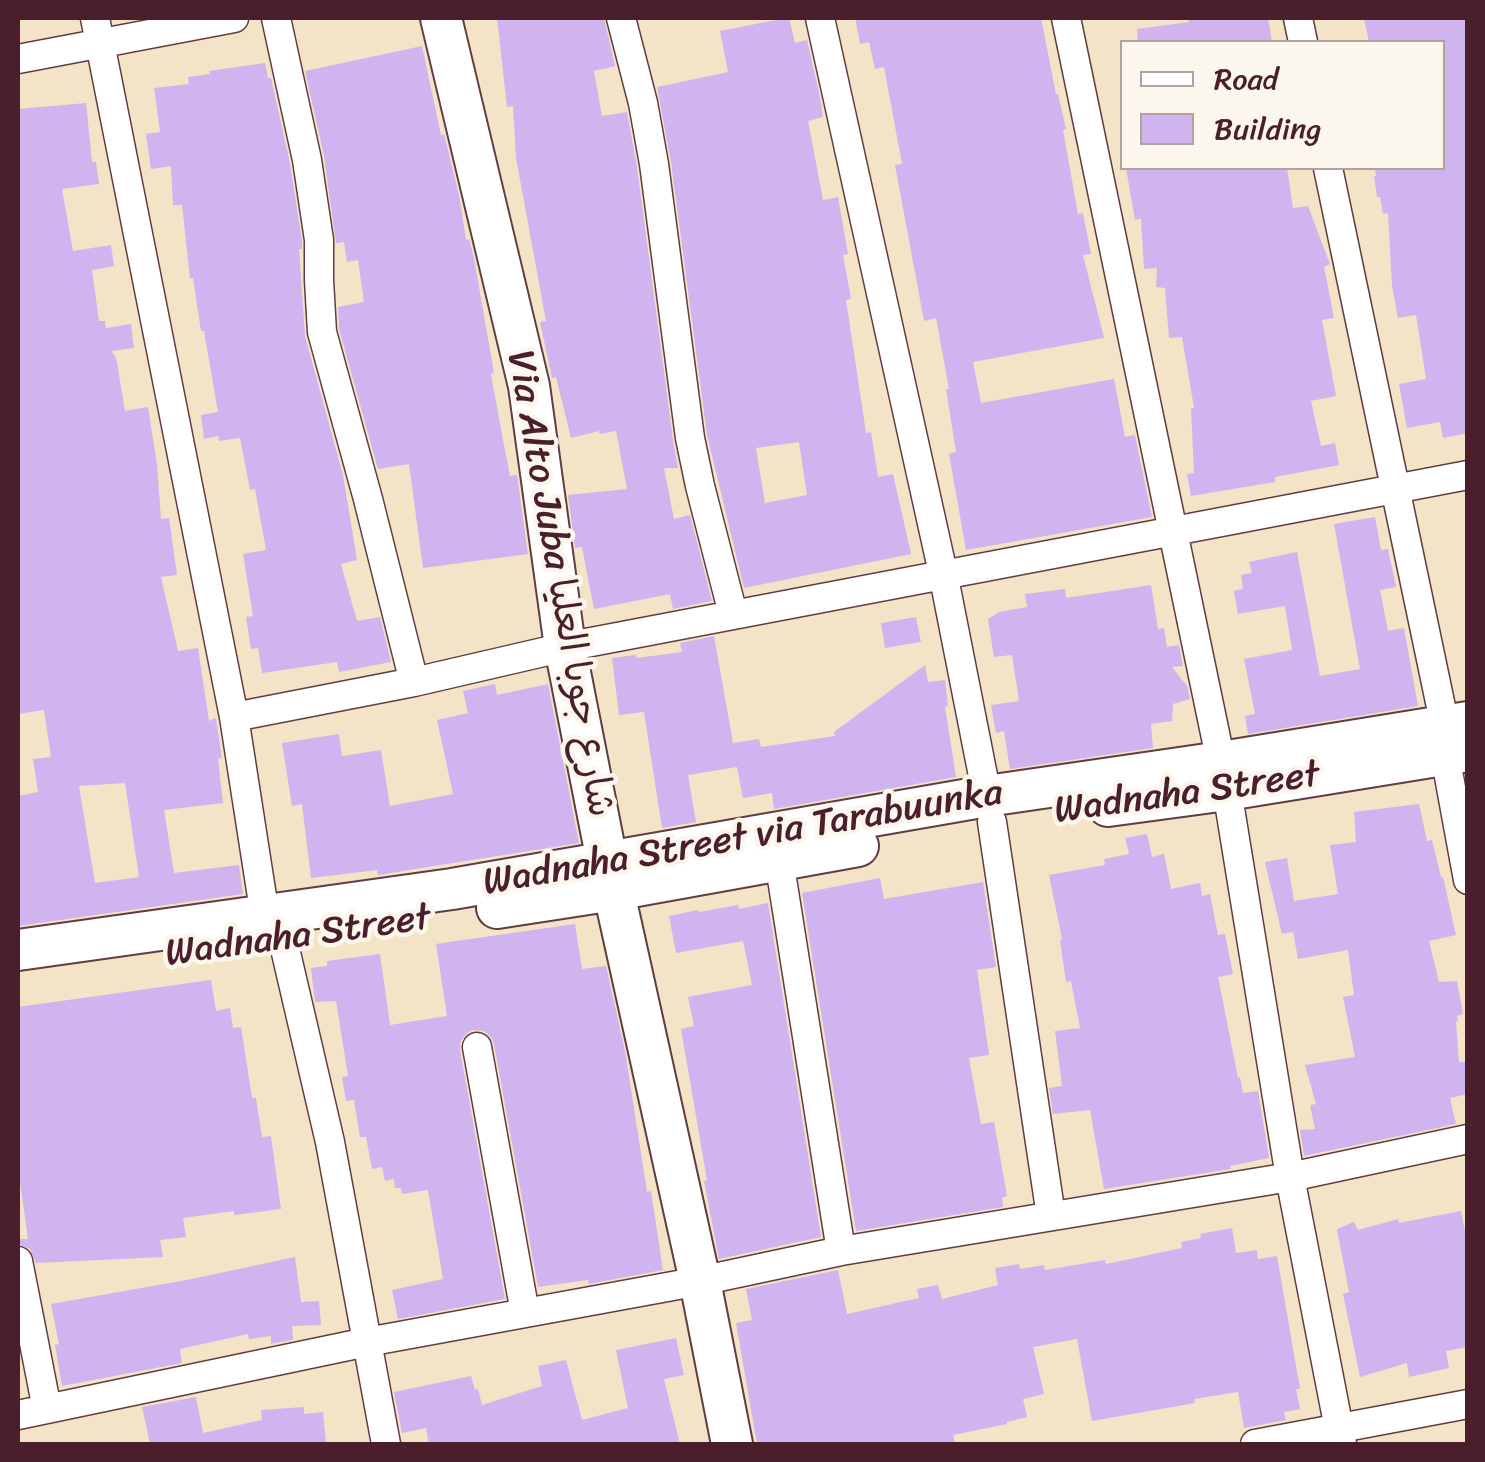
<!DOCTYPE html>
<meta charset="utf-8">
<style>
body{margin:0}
#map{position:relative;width:1485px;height:1462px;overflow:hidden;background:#f3e3c7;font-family:Sriracha,sans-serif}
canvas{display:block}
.frame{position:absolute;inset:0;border:20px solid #4a1f2b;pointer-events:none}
.legend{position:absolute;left:1120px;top:40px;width:325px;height:130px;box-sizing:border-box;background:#fbf7ec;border:2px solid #b4a19f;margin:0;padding:12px 18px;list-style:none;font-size:30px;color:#4a1f2b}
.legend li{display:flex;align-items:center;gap:20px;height:50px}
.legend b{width:50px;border:2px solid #b4a19f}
</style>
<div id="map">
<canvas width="1485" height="1462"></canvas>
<div class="frame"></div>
<ul class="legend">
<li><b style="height:12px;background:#fff"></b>Road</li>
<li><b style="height:28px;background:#cfb4f0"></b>Building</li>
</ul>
</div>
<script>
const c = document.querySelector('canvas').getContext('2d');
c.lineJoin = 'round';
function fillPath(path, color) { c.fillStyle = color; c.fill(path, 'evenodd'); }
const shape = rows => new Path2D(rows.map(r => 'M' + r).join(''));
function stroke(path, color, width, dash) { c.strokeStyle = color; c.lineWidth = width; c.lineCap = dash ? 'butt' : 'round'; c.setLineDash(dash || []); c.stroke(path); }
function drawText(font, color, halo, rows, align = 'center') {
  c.font = font + ' Sriracha,"Playpen Sans Arabic",sans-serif'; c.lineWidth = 9; c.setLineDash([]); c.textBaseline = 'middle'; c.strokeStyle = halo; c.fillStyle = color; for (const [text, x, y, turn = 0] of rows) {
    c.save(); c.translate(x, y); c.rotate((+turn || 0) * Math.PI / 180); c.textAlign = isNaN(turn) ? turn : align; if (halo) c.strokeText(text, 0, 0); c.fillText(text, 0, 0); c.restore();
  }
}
fillPath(shape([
 [497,18,604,18,615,66,594,71,602,116,627,112,637,167,673,440,678,468,664,468,674,519,690,515,712,601,673,609,670,594,594,609,582,547,575,548,568,495,627,489,616,431,600,434,599,431,571,438,556,377,552,378,540,322,546,321,516,158,513,106,507,107],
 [786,18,789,18,795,43,807,40,820,97,823,117,808,121,823,200,838,197,848,254,843,255,851,299,846,300,866,433,871,432,878,477,893,474,911,554,744,588,707,435,671,162,657,87,728,72,720,31],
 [799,442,807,495,765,503,756,448],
 [855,18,1041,18,1056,94,1058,94,1066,129,1063,130,1078,214,1083,213,1091,254,1083,255,1104,338,973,362,981,403,1114,379,1125,437,1135,435,1152,517,966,550,949,454,956,452,946,389,949,389,936,318,924,321,895,165,902,164,884,67,875,69,869,42,860,44],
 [1188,18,1268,18,1272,42,1138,42,1137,29,1189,22],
 [1364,18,1468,18,1468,433,1443,438,1440,422,1407,428,1399,384,1426,379,1416,315,1398,318,1392,286,1388,213,1383,214,1380,197,1377,197,1374,176,1376,176,1375,168,1442,168,1442,42,1369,42],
 [422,46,441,135,444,134,459,195,466,240,469,239,474,258,494,373,491,374,500,424,510,476,517,475,528,554,423,568,409,464,378,469,339,329,338,307,364,302,358,260,347,262,344,242,336,243,324,156,305,71],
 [265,63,268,78,271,78,290,163,302,241,302,249,299,249,305,336,343,475,357,560,341,564,357,621,380,617,391,662,339,672,337,662,262,673,258,648,251,649,246,617,253,616,243,554,266,550,255,489,250,490,240,438,219,441,218,436,204,439,201,415,218,412,204,331,201,331,193,278,190,279,182,205,173,205,171,166,151,169,146,134,160,132,154,88,189,84,188,77,210,74,209,71],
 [86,103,92,162,96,162,99,184,62,189,73,251,111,245,114,266,92,270,99,321,105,321,106,328,131,324,134,348,111,351,116,357,125,411,148,407,157,465,161,519,169,518,177,575,161,577,178,651,198,648,209,721,216,718,222,758,218,759,223,803,164,810,174,873,239,865,243,894,18,926,18,796,38,792,33,759,51,757,44,710,18,714,18,109],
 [125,783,139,877,95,883,79,786],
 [1126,168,1287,168,1293,208,1308,206,1330,264,1324,267,1334,318,1322,320,1336,396,1311,401,1321,446,1335,443,1339,465,1275,477,1275,482,1191,496,1187,474,1194,473,1191,408,1194,408,1182,337,1169,338,1165,288,1156,287,1157,268,1144,269,1141,219,1135,220],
 [1375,517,1381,550,1388,549,1396,587,1380,590,1388,631,1404,628,1418,706,1248,734,1245,716,1255,714,1244,659,1292,650,1285,606,1238,614,1234,591,1243,589,1241,575,1252,573,1249,562,1297,552,1320,676,1360,669,1334,524],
 [1151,585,1158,629,1164,628,1167,647,1179,645,1183,666,1172,667,1187,686,1190,699,1173,704,1172,721,1151,724,1153,748,1010,769,1004,731,996,733,991,705,1019,701,1012,655,994,657,988,619,999,612,1027,607,1025,594,1065,589,1066,598],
 [916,617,921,642,885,648,881,623],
 [714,636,733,743,759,739,761,747,835,736,834,732,925,665,928,682,945,680,948,706,945,707,956,777,774,809,772,793,743,798,737,767,688,775,696,822,662,828,644,712,619,715,612,658,636,655,637,658,682,652,680,643],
 [495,684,497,695,548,684,579,843,378,875,377,870,311,878,302,804,292,806,282,743,339,734,342,756,381,750,390,806,453,794,437,720,468,713,463,691],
 [1419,804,1427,841,1432,840,1441,877,1443,877,1456,935,1429,941,1439,982,1457,981,1463,1014,1457,1016,1458,1022,1456,1022,1459,1062,1468,1062,1468,1094,1450,1098,1456,1124,1304,1156,1300,1130,1315,1129,1310,1105,1316,1104,1305,1065,1355,1057,1343,997,1354,995,1348,950,1298,959,1293,932,1282,934,1265,862,1287,858,1294,901,1338,894,1330,845,1356,842,1354,812],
 [1147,834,1152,857,1164,854,1171,889,1200,883,1202,896,1210,894,1218,935,1225,934,1233,974,1218,977,1238,1078,1240,1077,1243,1093,1258,1091,1269,1158,1230,1166,1231,1169,1104,1189,1090,1110,1053,1114,1049,1088,1062,1086,1055,1031,1080,1028,1071,981,1066,982,1060,940,1062,939,1049,875,1105,865,1104,859,1129,854,1125,838],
 [880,878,884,899,983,882,996,967,977,970,989,1055,969,1058,981,1124,994,1122,1007,1196,1002,1198,1003,1207,856,1231,802,893],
 [768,903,821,1237,719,1259,704,1181,707,1180,681,1029,694,1026,688,997,752,985,743,941,676,953,669,916,698,910,699,912,738,905,739,909],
 [575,924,582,969,606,966,625,1051,647,1192,651,1191,663,1270,589,1284,588,1280,538,1287,494,1044,491,1037,484,1031,473,1030,467,1033,461,1040,460,1050,505,1299,398,1319,392,1290,443,1279,428,1190,402,1194,401,1188,395,1188,394,1179,385,1181,382,1167,372,1169,366,1137,360,1137,354,1100,346,1101,342,1077,348,1076,336,1001,315,1002,311,968,327,966,327,961,380,954,390,1025,447,1016,436,944],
 [211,980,216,1011,230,1008,233,1028,241,1027,252,1098,256,1098,262,1137,271,1136,281,1209,234,1215,234,1211,183,1218,186,1237,160,1240,163,1257,36,1263,30,1249,18,1244,18,1239,28,1239,18,1168,18,1007],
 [1461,1211,1468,1246,1468,1347,1446,1351,1449,1368,1409,1377,1407,1363,1360,1377,1343,1294,1349,1292,1337,1229,1354,1222,1358,1230,1398,1219,1399,1223],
 [1232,1228,1236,1253,1257,1250,1258,1259,1277,1256,1300,1389,1296,1389,1300,1409,1284,1412,1286,1420,1244,1428,1238,1392,1194,1399,1195,1403,1092,1421,1077,1339,1033,1347,1044,1394,1023,1399,1027,1417,1007,1422,1007,1424,953,1435,955,1444,757,1444,736,1323,752,1320,746,1289,838,1270,847,1314,919,1298,917,1289,938,1285,942,1299,998,1285,995,1268,1019,1264,1020,1269,1044,1265,1045,1270,1105,1260,1106,1264,1182,1248,1181,1242,1201,1238,1200,1234],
 [295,1257,301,1302,319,1301,321,1325,292,1326,293,1340,275,1343,271,1344,271,1336,249,1339,248,1334,180,1349,182,1363,62,1386,55,1345,59,1344,51,1304,192,1279],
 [676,1338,684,1375,664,1379,680,1444,429,1444,426,1428,402,1433,394,1392,471,1376,475,1390,478,1389,482,1405,542,1386,538,1366,566,1360,582,1420,628,1408,616,1350],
 [196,1397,203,1433,262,1420,261,1410,304,1407,304,1414,323,1412,326,1444,150,1444,142,1407]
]), '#cfb4f0');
const street = shape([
 [95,18,234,717,265,916],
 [276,18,307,160,319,240,319,280,322,332,368,499,414,682],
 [621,18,643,103,654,164,690,438,700,486,733,614],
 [820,18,943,573,987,796],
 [1066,18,1221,762],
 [1298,18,1303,42],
 [18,59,234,18],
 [1328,168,1445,726],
 [234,717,414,682,565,647,1468,475],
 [1445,755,1468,880],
 [1227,790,1290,1177,1342,1444],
 [992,822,1051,1216],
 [779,860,841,1251],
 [283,940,330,1142,386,1444],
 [477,1047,525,1313],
 [18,1261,47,1409],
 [18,1415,367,1342,700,1281,841,1251,1290,1177,1468,1139],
 [1255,1444,1468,1404]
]);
const secondary = shape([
 [441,18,529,386,565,647,607,861,700,1281,732,1444],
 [1108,806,1227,790,1468,751],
 [497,908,614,890,858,846],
 [18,950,452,889,987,796,1221,762,1468,722]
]);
stroke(street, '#633c42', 31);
stroke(secondary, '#633c42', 44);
stroke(street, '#fff', 28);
stroke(secondary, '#fff', 40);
drawText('38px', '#4a1f2b', '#fbf7ec', [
 ["Via Alto Juba شارع جوبا العليا",559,584,80],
 ["Wadnaha Street",1187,794,-8],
 ["Wadnaha Street via Tarabuunka",743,839,-10],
 ["Wadnaha Street",298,937,-8]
]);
</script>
